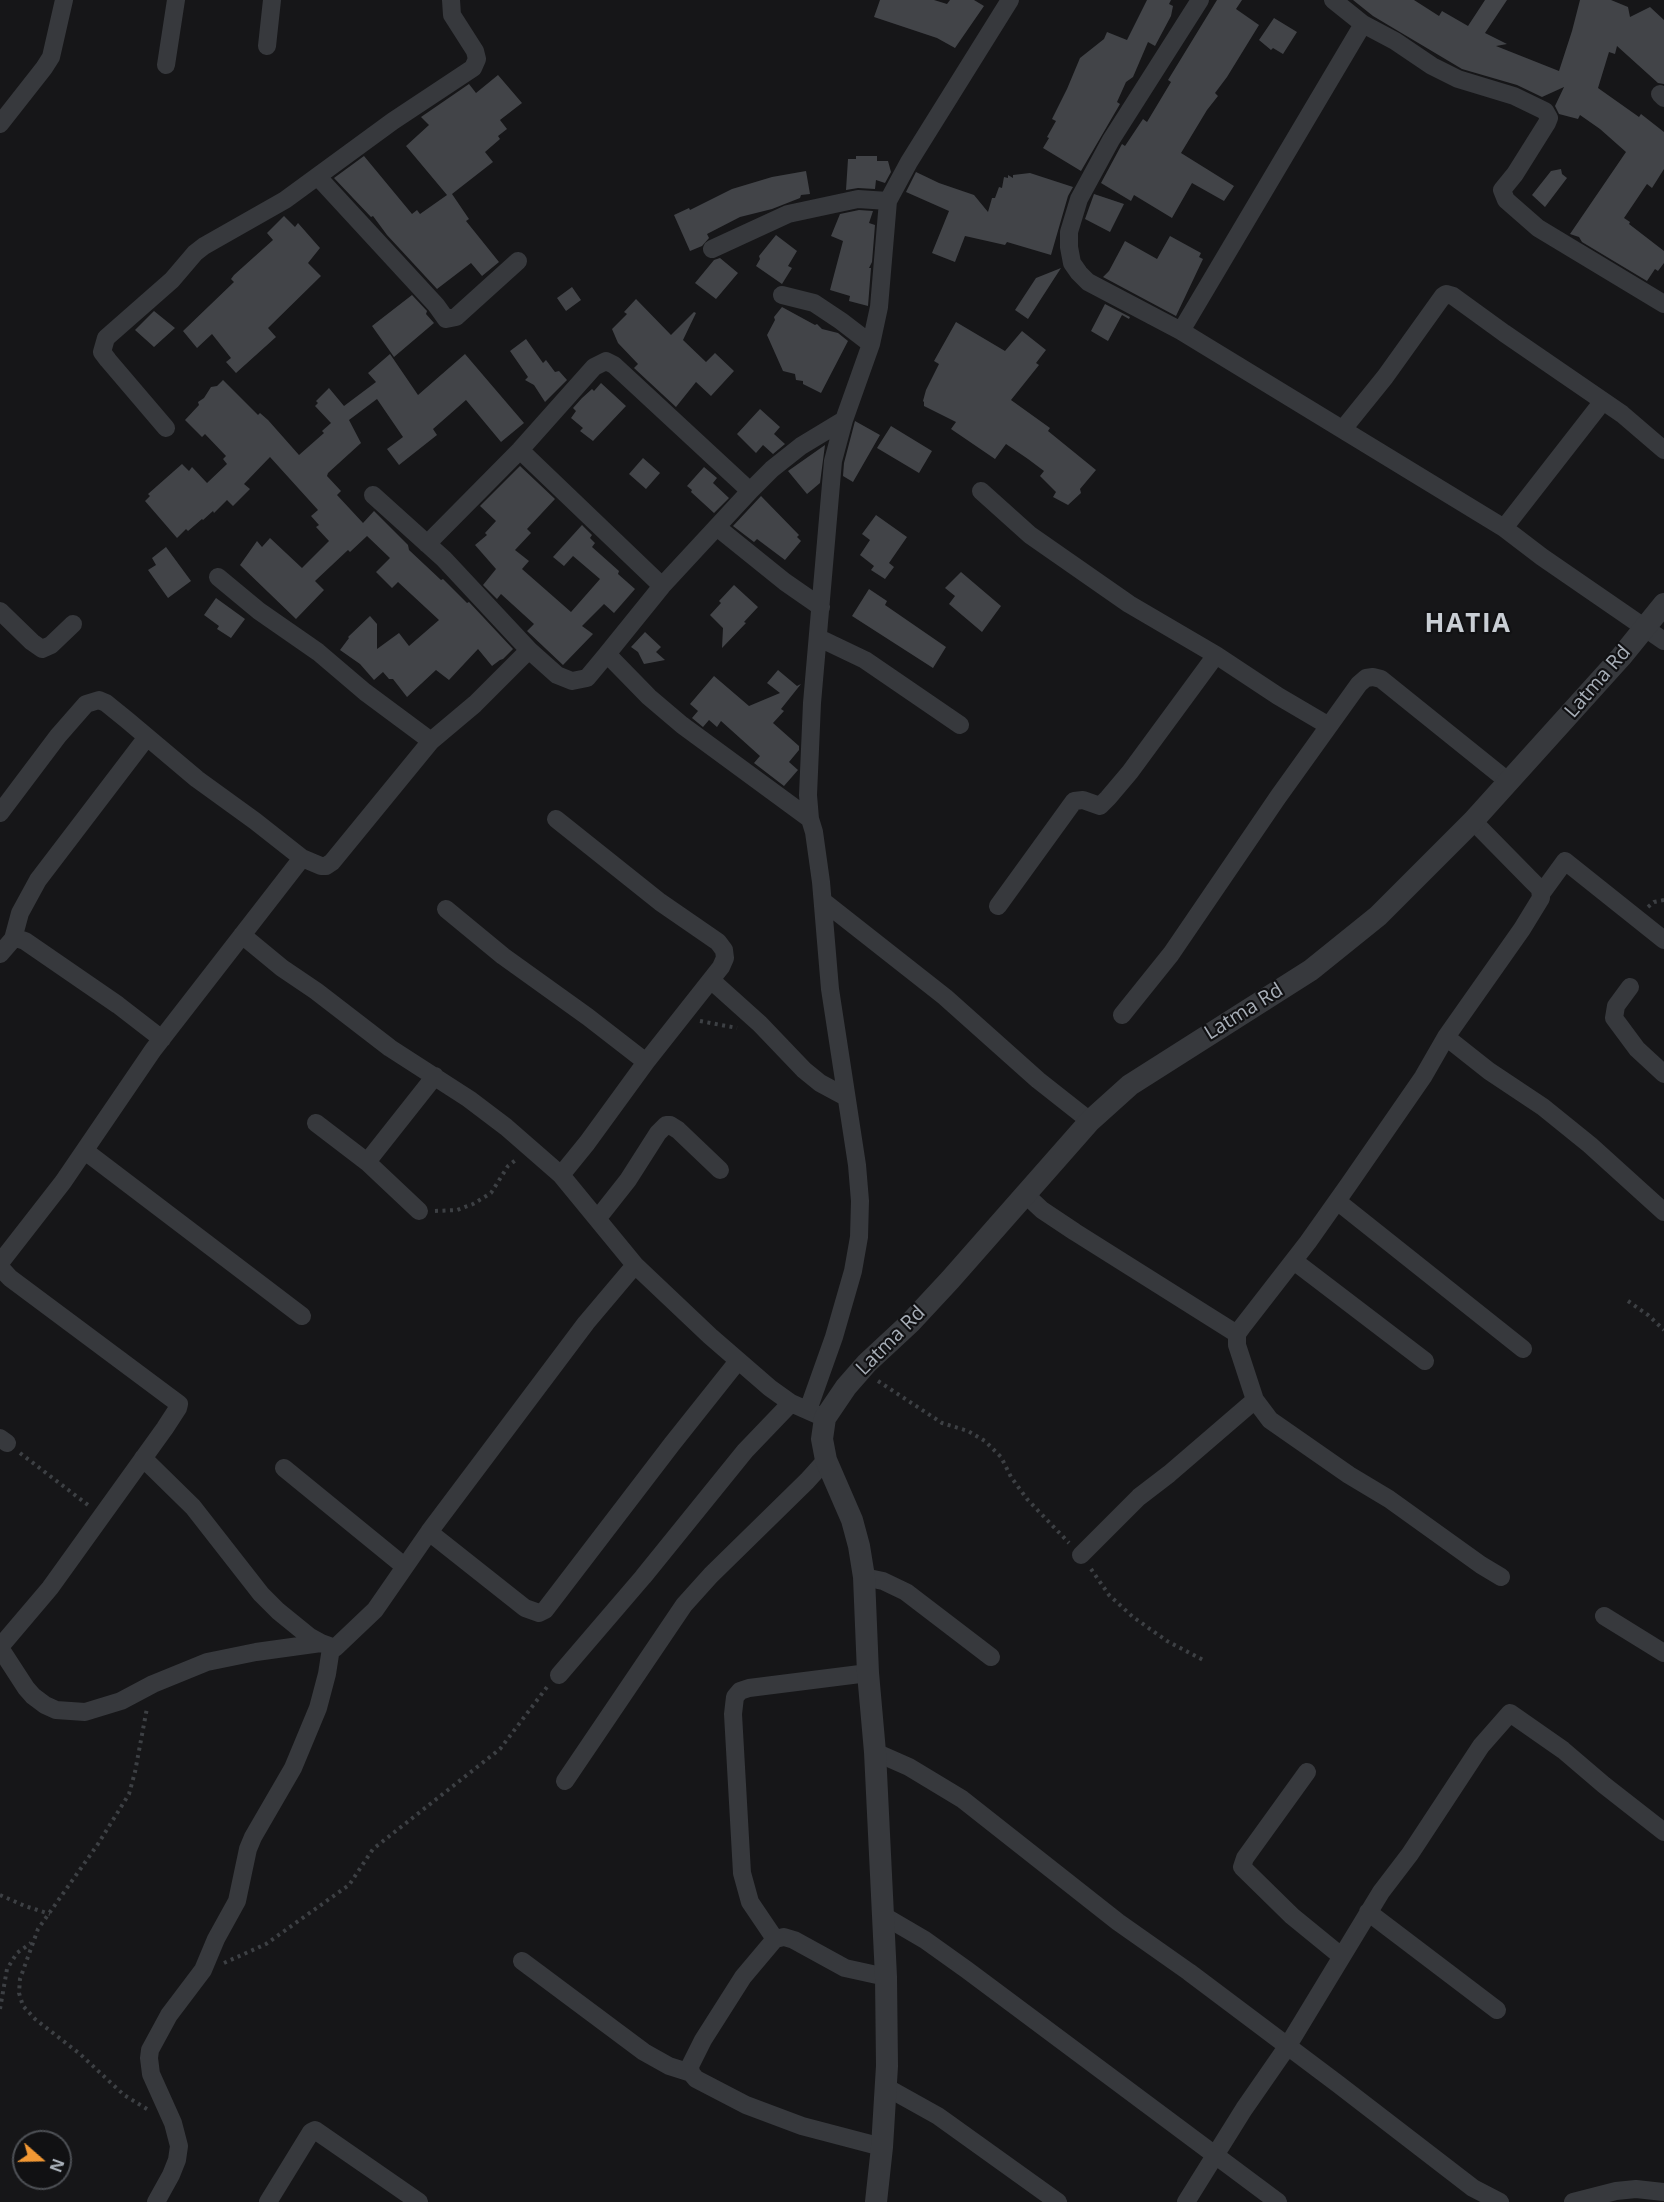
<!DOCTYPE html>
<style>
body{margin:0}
#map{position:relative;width:1664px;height:2202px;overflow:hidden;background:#161618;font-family:"Open Sans",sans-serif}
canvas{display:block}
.north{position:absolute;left:12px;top:2130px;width:60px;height:60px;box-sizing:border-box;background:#111113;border:2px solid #4d5055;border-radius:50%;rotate:110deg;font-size:16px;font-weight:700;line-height:24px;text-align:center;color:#a8afb8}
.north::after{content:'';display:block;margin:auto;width:21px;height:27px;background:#f29834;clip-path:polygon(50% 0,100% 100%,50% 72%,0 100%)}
</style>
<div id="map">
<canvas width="1664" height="2202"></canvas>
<div class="north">N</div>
</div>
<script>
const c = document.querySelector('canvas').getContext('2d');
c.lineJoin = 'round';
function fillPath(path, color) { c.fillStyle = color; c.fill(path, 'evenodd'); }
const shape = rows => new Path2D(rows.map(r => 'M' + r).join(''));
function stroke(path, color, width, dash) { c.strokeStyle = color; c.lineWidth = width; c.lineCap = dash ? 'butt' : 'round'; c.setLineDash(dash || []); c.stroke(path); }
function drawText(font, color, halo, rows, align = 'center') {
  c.font = font + ' "Open Sans",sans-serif'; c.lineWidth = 4.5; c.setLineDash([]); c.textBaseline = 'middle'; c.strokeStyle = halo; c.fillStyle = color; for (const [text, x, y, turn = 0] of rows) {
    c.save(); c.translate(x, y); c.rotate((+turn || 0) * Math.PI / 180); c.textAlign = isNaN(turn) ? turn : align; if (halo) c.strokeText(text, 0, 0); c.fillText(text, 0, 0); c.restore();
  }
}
fillPath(shape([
 [880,0,934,0,947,4,950,0,974,0,984,6,955,48,937,38,874,17],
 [1147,0,1171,0,1169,4,1173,6,1171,16,1155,46,1148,42,1133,77,1126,82,1117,102,1120,104,1081,171,1043,148,1049,138,1047,137,1056,121,1052,119,1067,89,1080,58,1104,39,1107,32,1127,40],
 [1217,0,1242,0,1236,9,1259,25,1227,77,1215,93,1218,96,1207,110,1181,153,1234,186,1224,201,1192,183,1172,218,1134,195,1131,201,1101,183,1122,144,1125,146,1143,119,1147,122,1171,82,1168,80],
 [1353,0,1414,0,1439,16,1442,11,1468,26,1485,0,1507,0,1485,33,1507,44,1496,46,1559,71,1572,31,1580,0,1611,0,1628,7,1630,17,1650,7,1664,20,1664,84,1658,83,1617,46,1615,54,1609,52,1598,88,1639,117,1641,114,1664,132,1664,169,1652,188,1647,184,1624,218,1630,222,1629,224,1664,251,1664,263,1658,271,1655,269,1647,281,1582,242,1579,237,1570,234,1626,152,1600,129,1580,115,1578,119,1559,114,1555,106,1564,87,1542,97,1517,85,1462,69,1373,16],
 [1274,18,1297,32,1283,54,1273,48,1271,50,1259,40],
 [498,75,522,103,500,120,507,129,498,136,500,139,485,152,493,162,452,194,469,219,466,221,499,262,482,276,471,263,437,289,387,235,373,216,371,217,334,178,364,156,412,214,417,210,420,214,447,195,406,146,429,125,421,117,469,84,476,93],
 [856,156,877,156,877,161,888,161,891,172,885,183,876,180,875,189,858,188,846,190,848,159,856,159],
 [1561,169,1562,174,1567,178,1545,207,1532,195,1551,171],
 [806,171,810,194,801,195,800,198,772,209,740,217,707,234,709,238,702,246,690,251,674,215,689,208,690,210,732,189,772,177],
 [916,172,939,183,974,195,988,212,992,198,995,198,999,187,1002,188,1004,177,1008,178,1008,175,1013,178,1013,175,1030,173,1073,187,1068,196,1051,255,1007,242,1005,245,965,236,955,262,932,253,949,211,906,192],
 [1094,194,1124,204,1110,232,1085,219],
 [859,210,873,211,869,223,875,225,872,262,869,268,871,268,868,306,849,301,850,296,830,290,843,241,831,236,840,214],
 [284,216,295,227,298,223,320,248,308,263,321,276,268,328,276,337,236,373,226,362,231,358,212,334,197,348,183,331,234,282,231,279,234,275,273,240,267,233],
 [776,235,797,251,788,266,792,268,782,284,756,266,760,259,759,256],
 [1170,236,1201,253,1199,257,1203,259,1176,316,1103,277,1109,271,1125,241,1157,259],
 [720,258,738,273,716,299,695,283,714,260],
 [1061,268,1028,319,1015,310,1036,278],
 [572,287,581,300,566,311,557,298],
 [412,295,427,311,426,314,434,323,394,357,372,326],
 [636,299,671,335,694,312,696,313,683,340,706,362,715,353,734,371,711,396,696,382,676,407,634,368,638,364,618,343,612,329,627,314,624,312],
 [1105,304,1130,317,1129,319,1122,315,1108,341,1091,331],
 [782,307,815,325,817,324,822,329,838,333,848,341,821,393,803,384,803,381,796,380,795,374,783,371,767,335,775,320,774,317],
 [154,311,175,328,154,347,135,330],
 [956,322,1005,351,1022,331,1046,350,1036,363,1039,365,1011,400,1050,428,1048,431,1096,470,1080,489,1081,493,1068,505,1053,497,1056,492,1040,476,1044,471,1028,459,1006,444,995,459,951,429,956,422,924,406,924,402,923,401,926,390,939,364,934,361],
 [526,339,543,363,546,360,555,372,559,371,567,380,545,402,534,385,525,380,528,377,510,351],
 [390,354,418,395,465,354,524,423,501,442,466,400,433,429,437,435,399,465,387,449,403,437,377,399,349,420,361,443,328,473,327,476,341,491,337,495,363,523,374,511,408,545,409,550,441,580,443,579,467,603,469,602,513,649,503,659,500,660,492,666,478,649,449,680,436,670,407,697,393,679,389,679,383,672,374,680,360,664,340,650,349,638,348,637,370,616,377,624,377,649,399,633,409,646,439,620,398,582,392,588,376,572,390,558,367,536,350,552,348,550,315,581,324,590,296,619,240,565,257,541,262,547,270,538,302,568,329,541,316,527,319,525,311,516,318,510,270,457,244,484,250,489,233,506,227,500,214,513,213,511,203,520,202,519,188,531,186,529,177,538,145,501,150,496,148,494,182,464,189,471,192,467,207,483,227,464,223,459,226,456,205,434,202,437,185,420,199,405,198,402,204,398,211,387,217,386,223,380,258,415,260,413,268,420,299,455,324,433,322,431,331,423,315,406,318,403,316,401,329,388,344,406,376,382,368,373],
 [601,383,626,406,593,441,580,431,583,428,571,418,576,411,573,408,582,398,592,389,594,391],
 [760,409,780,427,774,434,785,444,773,454,763,445,756,453,737,434],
 [855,421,880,435,853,482,843,476,844,463],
 [891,426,932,451,919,473,877,448],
 [825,445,820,483,807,494,788,471],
 [643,458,660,473,646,489,629,474],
 [520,466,555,499,527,529,531,533,515,550,529,561,522,569,571,612,600,579,573,556,564,566,553,557,582,525,592,535,590,538,595,543,592,547,619,571,618,574,635,589,614,613,604,604,582,626,593,634,563,665,527,631,534,624,501,594,497,599,483,585,496,569,475,545,487,535,485,533,496,521,480,506],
 [704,467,717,478,713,483,729,498,714,513,691,492,692,490,687,486],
 [761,496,799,535,797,537,801,541,785,560,757,539,754,542,733,526],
 [876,515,907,537,889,563,894,567,885,579,871,570,874,566,860,555,870,540,862,534],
 [166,547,191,581,168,598,148,570,156,565,152,558],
 [961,572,1001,606,982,632,949,604,955,596,945,588],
 [734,585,758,607,744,622,746,623,722,648,723,628,710,615,721,603,719,601],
 [869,589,887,601,885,605,946,647,933,668,852,616],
 [216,598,245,619,231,638,217,629,219,626,204,615],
 [645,632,661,647,656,652,665,660,644,664,638,652,631,647],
 [778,670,797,686,801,684,781,709,784,711,773,723,799,746,799,750,789,762,798,770,784,786,754,763,760,756,721,721,717,727,709,720,703,727,692,718,698,711,690,704,714,676,749,706,780,693,767,683]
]), '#424448');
stroke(shape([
 [1648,907,1654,902,1664,900],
 [700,1021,737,1028],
 [435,1211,457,1210,473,1204,491,1193,508,1166,517,1159],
 [1628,1301,1648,1315,1664,1330],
 [878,1381,942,1423,968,1431,985,1441,1001,1457,1011,1477,1027,1499,1069,1543],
 [20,1453,88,1505],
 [1091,1569,1109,1595,1133,1617,1167,1641,1205,1661],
 [0,1895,25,1906,50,1914],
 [224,1963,266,1944,349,1885,373,1849,500,1749,547,1687],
 [0,2009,7,1969,17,1953,31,1943],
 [147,2109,124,2095,80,2054,35,2019,23,2006,19,1993,20,1979,38,1929,98,1844,129,1794,135,1772,147,1708]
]), '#3d4044', 4, [3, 4.5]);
stroke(shape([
 [1200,0,1111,140,1079,199,1069,232,1069,247,1072,263,1079,273,1088,282,1181,331,1504,528,1542,557,1664,641],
 [1333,0,1363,24,1395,41,1432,66,1458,79,1514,96,1545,111,1549,118,1547,123,1515,174,1502,190,1506,200,1538,228,1664,304],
 [267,46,272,0],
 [166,65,176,0],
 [1660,94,1664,98],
 [0,124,44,68,51,57,64,0],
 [318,177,436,305,446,319,456,317,518,261],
 [712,249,788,214,858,199,888,201],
 [782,295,814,303,841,321,871,344],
 [1181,331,1363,24],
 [166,428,108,360,102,352,106,338,172,280,195,253,204,246,285,200,393,121,473,68,477,59,475,51,452,15,451,0],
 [1343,429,1385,377,1443,296,1446,294,1453,296,1504,333,1622,414,1664,450],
 [520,450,662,586],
 [981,491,1030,535,1129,604,1216,655,1278,696,1329,726],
 [373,495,444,559,529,650,475,704,431,741],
 [718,528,785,582,821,607],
 [1504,528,1603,401],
 [427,544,520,450,594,367,606,361,614,365,750,491],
 [0,611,32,642,42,649,51,645,73,624],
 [819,638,865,660,960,725],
 [529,650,557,675,572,681,587,678,607,654,649,697,682,725,810,819,814,832,821,882,830,989,857,1165,860,1201,859,1237,853,1271,834,1337,808,1410],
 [607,654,662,586,750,491,772,469,801,446,844,420],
 [0,813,58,736,86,704,99,700,106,703,127,720,197,779,255,821,302,858,321,866,326,866,332,862,431,741,365,692,318,652,259,611,218,577],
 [556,819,660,902,718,942,724,950,725,958,721,967,646,1062],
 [810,819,808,795,812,703,833,461,844,420,871,344,879,307,888,201,909,162,1010,0],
 [1473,821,1531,880,1540,889,1541,898,1522,929,1446,1037,1423,1077,1349,1184,1308,1242,1242,1327,1237,1334,1237,1345,1255,1400,1270,1420,1349,1475,1389,1499,1481,1565,1501,1577],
 [1541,894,1565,861,1664,940],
 [823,901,945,997,1038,1080,1090,1121],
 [998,906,1074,801,1083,800,1100,806,1108,798,1130,772,1216,655],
 [446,909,503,956,588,1017,646,1062,587,1143,561,1175],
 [242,935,282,968,316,991,390,1048,469,1099,506,1127,561,1175,635,1265,710,1336,770,1388,791,1403,818,1415],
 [13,939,20,913,38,880,147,737],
 [0,954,13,939,16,938,25,941,118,1005,162,1039],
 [711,980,760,1024,804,1070,820,1083,846,1097],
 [1630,987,1616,1006,1614,1018,1637,1049,1664,1074],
 [1122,1015,1171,954,1278,797,1359,684,1366,678,1373,677,1381,679,1509,782],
 [1446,1037,1489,1071,1543,1107,1590,1145,1664,1212],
 [316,1123,367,1162],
 [85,1151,302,1316],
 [1026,1195,1042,1210,1075,1232,1237,1334],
 [1337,1201,1523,1349],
 [419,1211,367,1162,435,1076],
 [598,1218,628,1180,658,1133,666,1125,670,1125,678,1130,720,1170],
 [1294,1261,1425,1361],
 [0,1263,63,1182,153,1050,302,858],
 [0,1267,10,1278,179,1404,178,1408,165,1428,50,1588,0,1647],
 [0,1438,7,1443],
 [143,1458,193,1507,261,1594,278,1611,310,1637,321,1643,335,1648,375,1610,429,1532,586,1323,635,1265],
 [284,1468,404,1566],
 [429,1532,525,1608,539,1613,545,1610,672,1444,738,1361],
 [1081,1555,1139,1497,1169,1474,1255,1400],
 [864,1577,883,1581,906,1592,991,1657],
 [1604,1616,1664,1653],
 [0,1648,26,1688,33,1696,45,1705,56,1710,85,1712,121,1701,153,1684,207,1662,256,1652,321,1643],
 [559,1675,643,1577,745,1451,791,1403],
 [875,1752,909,1767,962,1799,1118,1922,1189,1972,1338,2084,1473,2188,1500,2202],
 [1307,1772,1245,1858,1242,1867,1292,1916,1341,1956],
 [565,1781,684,1605,711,1575,807,1481,826,1460],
 [1368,1912,1497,2010],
 [884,1916,925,1940,967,1970,1278,2202],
 [775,1939,750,1902,742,1873,733,1714,735,1697,740,1691,749,1688,868,1673],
 [522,1961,644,2052,669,2066,691,2073],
 [886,2087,938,2116,1058,2202],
 [882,2147,802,2126,746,2105,696,2079,691,2073,690,2066,703,2040,743,1977,775,1939,784,1937,794,1940,845,1968,886,1977],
 [156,2202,171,2175,177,2160,179,2146,173,2123,151,2074,149,2058,150,2050,169,2015,203,1970,216,1939,237,1901,248,1849,253,1837,293,1768,318,1708,327,1674,331,1648],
 [268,2202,311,2132,315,2130,419,2202],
 [1186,2202,1244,2109,1287,2047,1381,1892,1410,1854,1481,1746,1510,1713,1563,1750,1604,1785,1664,1832],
 [1573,2202,1616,2191,1636,2189,1664,2192]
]), '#37393d', 18);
stroke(shape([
 [876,2202,882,2147,887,2066,886,1977,875,1752,868,1673,864,1577,859,1546,852,1520,826,1460,822,1439,825,1418,846,1387,867,1363,910,1323,950,1280,1090,1121,1130,1085,1311,970,1378,916,1473,821,1621,657,1664,604]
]), '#37393d', 22);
drawText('20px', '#a8afb8', '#111113', [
 ["Latma Rd",1598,682,-49],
 ["Latma Rd",1244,1012,-32],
 ["Latma Rd",891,1341,-45]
]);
c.letterSpacing = '1.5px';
drawText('bold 26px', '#c9ced4', '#111113', [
 ["HATIA",1468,625]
]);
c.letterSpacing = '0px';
</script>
